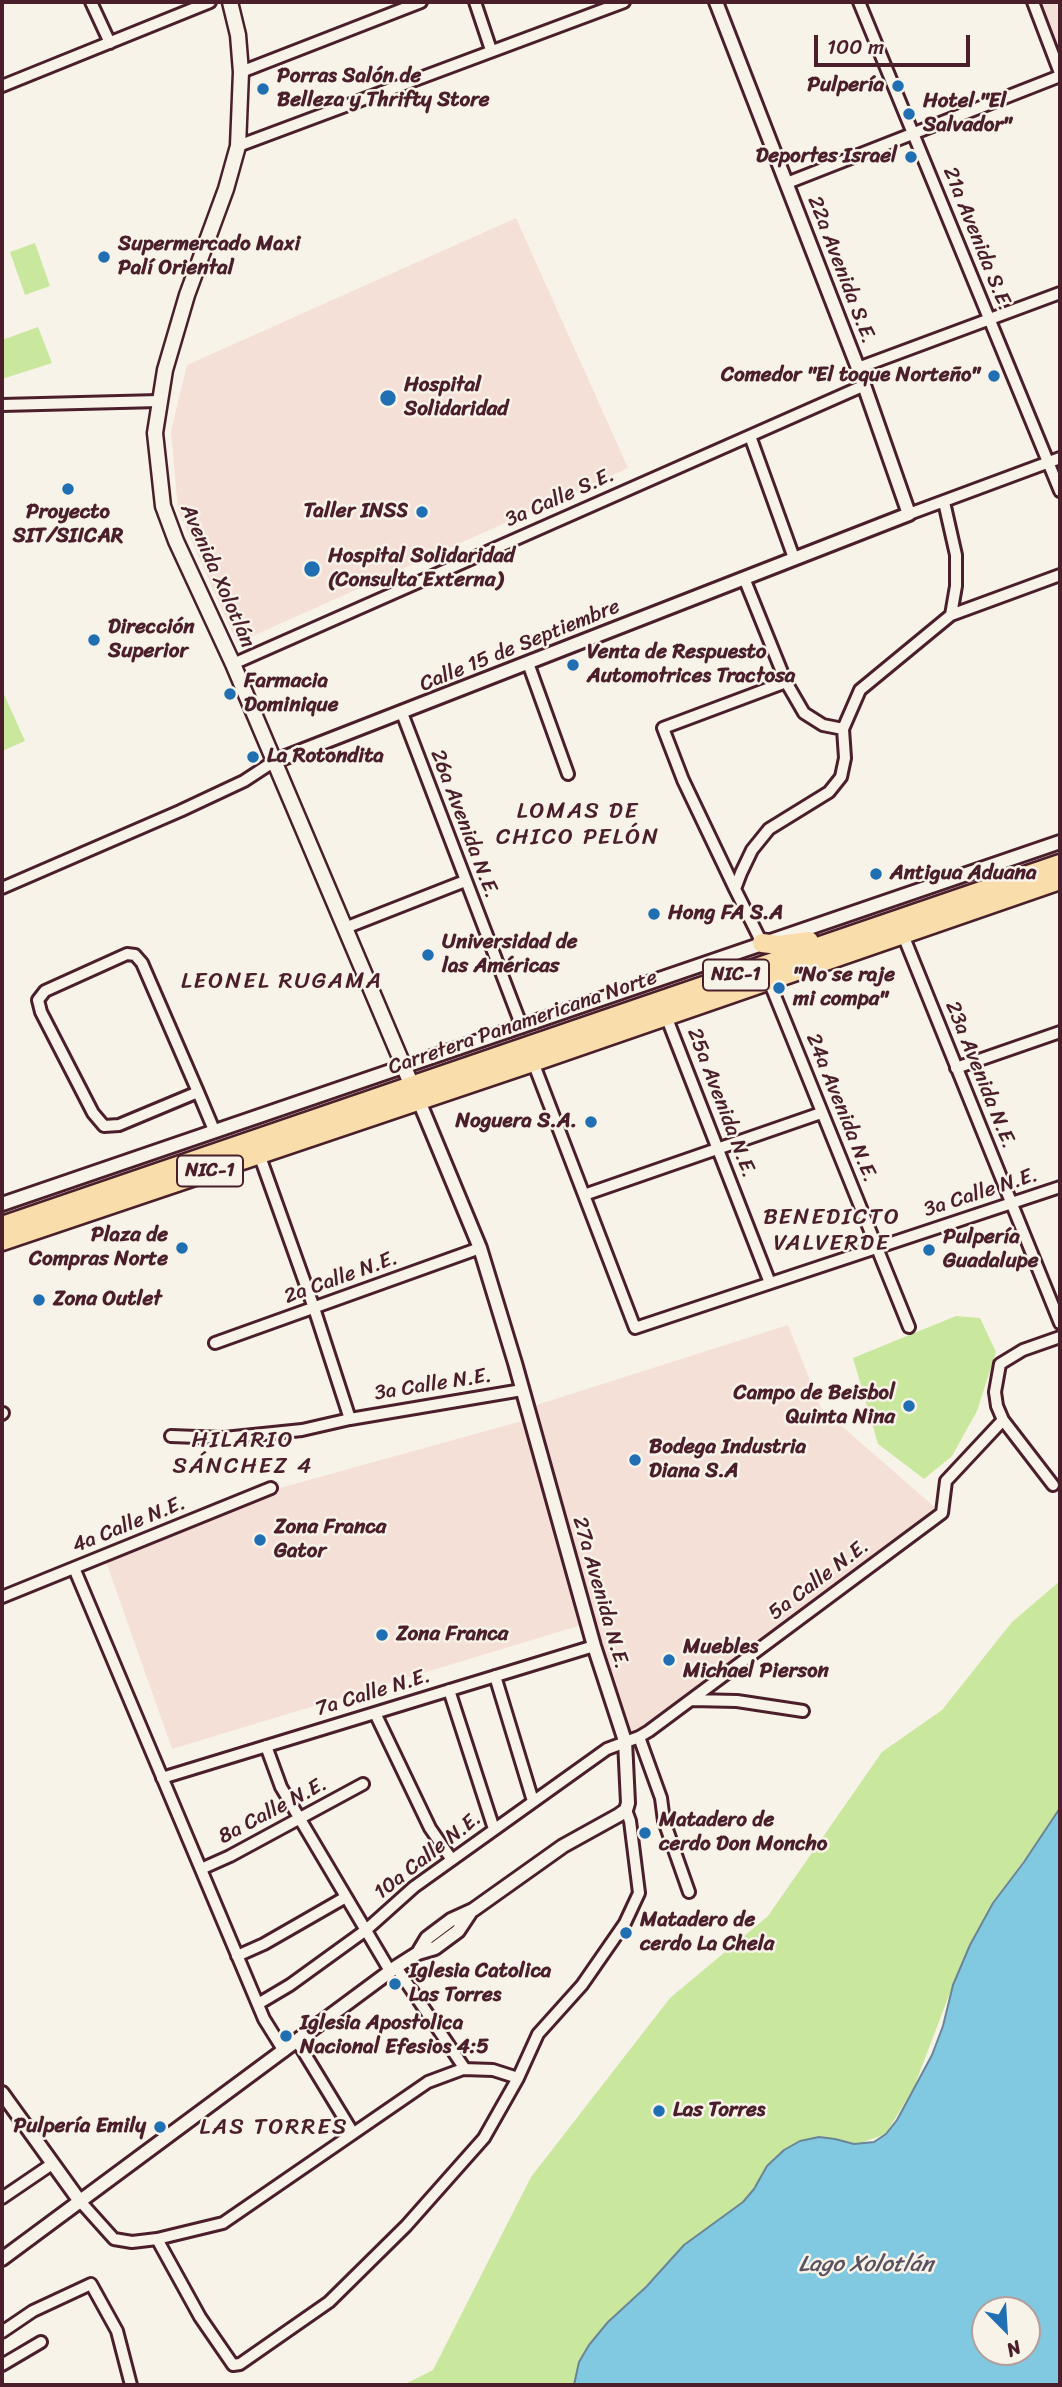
<!DOCTYPE html>
<meta charset="utf-8">
<style>
body{margin:0}
#map{position:relative;width:1062px;height:2387px;overflow:hidden;background:#f7f3e8;font-family:Sriracha,sans-serif}
canvas{display:block}
.frame{position:absolute;inset:0;border:4px solid #4a1f2b;pointer-events:none}
.north{position:absolute;left:971px;top:2296px;width:70px;height:70px;box-sizing:border-box;background:#f7f3e8;border:2px solid #b29e9c;border-radius:50%;rotate:156deg;font-size:19px;font-weight:700;line-height:28px;text-align:center;color:#4a1f2b}
.north::after{content:'';display:block;margin:auto;width:24px;height:32px;background:#1f6fb2;clip-path:polygon(50% 0,100% 100%,50% 72%,0 100%)}
.scale{position:absolute;left:814px;top:35px;width:156px;height:32px;box-sizing:border-box;border:4px solid #4a1f2b;border-top:0;padding-left:9px;font-size:21px;line-height:24px;white-space:nowrap;color:#4a1f2b;-webkit-text-stroke:5px #f7f3e8;paint-order:stroke}
</style>
<div id="map">
<canvas width="1062" height="2387"></canvas>
<div class="frame"></div>
<div class="north">N</div>
<div class="scale">100 m</div>
</div>
<script>
const c = document.querySelector('canvas').getContext('2d');
c.lineJoin = 'round';
function fillPath(path, color) { c.fillStyle = color; c.fill(path, 'evenodd'); }
const shape = rows => new Path2D(rows.map(r => 'M' + r).join(''));
function stroke(path, color, width, dash) { c.strokeStyle = color; c.lineWidth = width; c.lineCap = dash ? 'butt' : 'round'; c.setLineDash(dash || []); c.stroke(path); }
function drawText(font, color, halo, rows, align = 'center') {
  c.font = font + ' Sriracha,sans-serif'; c.lineWidth = 5; c.setLineDash([]); c.textBaseline = 'middle'; c.strokeStyle = halo; c.fillStyle = color; for (const [text, x, y, turn = 0] of rows) {
    c.save(); c.translate(x, y); c.rotate((+turn || 0) * Math.PI / 180); c.textAlign = isNaN(turn) ? turn : align; if (halo) c.strokeText(text, 0, 0); c.fillText(text, 0, 0); c.restore();
  }
}
fillPath(shape([
 [1032,2,1060,2,1060,73],
 [516,218,628,468,237,643,178,510,171,431,187,365],
 [788,1325,821,1408,938,1510,639,1737,625,1741,588,1623,172,1749,104,1556,251,1496,529,1419,527,1408]
]), '#f5e0d7');
fillPath(shape([
 [35,243,50,286,25,295,10,252],
 [38,327,52,363,2,379,2,340],
 [2,690,25,741,2,751],
 [956,1316,980,1318,996,1352,977,1411,952,1456,924,1479,878,1444,853,1358],
 [1060,1581,1060,1811,1000,1893,953,1985,914,2087,886,2134,761,2178,743,2202,669,2261,589,2345,577,2385,403,2385,433,2370,531,2177,670,1998,768,1916,882,1752,942,1710,1012,1622]
]), '#cae79e');
const water = shape([
 [1060,1808,1060,2385,574,2385,579,2362,589,2345,608,2322,646,2287,684,2245,743,2202,754,2189,767,2166,784,2150,800,2141,819,2137,835,2139,854,2144,874,2142,886,2134,897,2120,932,2055,943,2026,953,1985,970,1945,993,1903,1024,1862,1060,1808],
 [985,2310,1027,2310,1027,2352,985,2352,985,2310]
]);
fillPath(water, '#80c9e0');
stroke(water, '#6a8598', 2);
const minor = shape([
 [91,2,110,43],
 [475,2,491,50],
 [859,2,1060,491],
 [1033,2,1060,73],
 [241,72,421,2],
 [2,86,210,2],
 [238,146,624,2],
 [787,183,1060,76],
 [858,368,1060,293],
 [2,405,159,401],
 [750,436,794,558],
 [944,502,956,555,956,586,951,615],
 [909,514,1060,458],
 [744,578,786,682,804,713,823,725,843,729],
 [528,663,568,774],
 [233,664,865,385],
 [402,713,522,1027],
 [2,888,180,811,244,781,273,762],
 [735,889,683,780,663,728,786,682],
 [345,928,465,881],
 [901,930,1060,1323],
 [762,943,735,889,741,873,752,850,769,829,829,792,841,777,845,758,843,729,860,690,951,615,1060,575],
 [769,981,909,1327],
 [666,1016,770,1283],
 [533,1062,635,1328,1060,1187],
 [956,1068,1060,1032],
 [198,1092,119,1125,104,1126,93,1113,41,1012,38,1000,45,991,127,954,135,955,142,963,198,1092,214,1130],
 [259,1154,314,1308,350,1419],
 [584,1195,821,1113],
 [215,1343,480,1248],
 [2,1414,3,1413],
 [171,1436,224,1438,302,1430,350,1419,522,1390],
 [1053,1485,1003,1420,997,1406,995,1392,1000,1364,1023,1350,1060,1337],
 [74,1568,264,2019,284,2051],
 [2,1597,271,1488],
 [495,1676,533,1801],
 [449,1690,494,1829],
 [692,1700,737,1701,803,1711],
 [375,1713,430,1828,452,1860],
 [639,1737,661,1798,664,1821,689,1892],
 [266,1746,281,1787,390,1971],
 [162,1778,594,1646],
 [201,1869,230,1856,363,1784],
 [237,1956,264,1944,346,1897],
 [396,1967,465,2069],
 [258,2004,290,1985,366,1930,414,1887,607,1749,639,1737,649,1731,942,1513,946,1481,1003,1420],
 [297,2041,353,2133],
 [2,2198,52,2164],
 [79,2200,114,2239,132,2242,157,2239,223,2223,428,2082,463,2069,493,2070,518,2078],
 [157,2239,200,2317,233,2365,240,2364,329,2302,406,2226,484,2138,518,2078,538,2034,582,1985,625,1923,639,1893,630,1821,626,1810],
 [2,2332,33,2311,91,2284,117,2331,131,2385],
 [2,2365,41,2342]
]);
const tertiary = shape([
 [273,762,909,514,858,368,716,2],
 [2,1204,1060,842],
 [418,1953,427,1938,451,1920,473,1910,563,1846,619,1815,626,1810,628,1803,625,1741,594,1646,515,1363,480,1248,419,1101],
 [2,2093,79,2200],
 [2,2259,396,1967,418,1953,435,1948,458,1931,470,1913]
]);
const secondary = shape([
 [230,2,238,35,241,72,238,146,226,189,187,295,165,370,155,433,163,506,176,541,233,664,415,1093]
]);
const trunk = shape([
 [762,943,779,945,809,941],
 [2,1226,1060,864],
 [2,1241,533,1062,1060,880]
]);
stroke(minor, '#4a1f2b', 16);
stroke(tertiary, '#4a1f2b', 18);
stroke(secondary, '#4a1f2b', 19);
stroke(trunk, '#4a1f2b', 23);
stroke(minor, '#f7f3e8', 10);
stroke(tertiary, '#f7f3e8', 12);
stroke(secondary, '#f7f3e8', 14);
stroke(trunk, '#f9deab', 18);
for (const [x, y, r, color] of [
 [898,86,7,"#1f6fb2"],
 [263,89,7,"#1f6fb2"],
 [909,114,7,"#1f6fb2"],
 [911,157,7,"#1f6fb2"],
 [104,257,7,"#1f6fb2"],
 [994,376,7,"#1f6fb2"],
 [388,398,9,"#1f6fb2"],
 [68,489,7,"#1f6fb2"],
 [422,512,7,"#1f6fb2"],
 [312,569,9,"#1f6fb2"],
 [94,640,7,"#1f6fb2"],
 [573,665,7,"#1f6fb2"],
 [230,694,7,"#1f6fb2"],
 [253,757,7,"#1f6fb2"],
 [876,874,7,"#1f6fb2"],
 [654,914,7,"#1f6fb2"],
 [428,955,7,"#1f6fb2"],
 [779,988,7,"#1f6fb2"],
 [591,1122,7,"#1f6fb2"],
 [182,1248,7,"#1f6fb2"],
 [929,1250,7,"#1f6fb2"],
 [39,1300,7,"#1f6fb2"],
 [909,1406,7,"#1f6fb2"],
 [635,1460,7,"#1f6fb2"],
 [260,1540,7,"#1f6fb2"],
 [382,1635,7,"#1f6fb2"],
 [669,1660,7,"#1f6fb2"],
 [645,1833,7,"#1f6fb2"],
 [626,1933,7,"#1f6fb2"],
 [395,1984,7,"#1f6fb2"],
 [286,2036,7,"#1f6fb2"],
 [659,2111,7,"#1f6fb2"],
 [160,2127,7,"#1f6fb2"]
]) { const dot = new Path2D(); dot.arc(x, y, r, 0, 2 * Math.PI); c.fillStyle = color; c.fill(dot); stroke(dot, '#f7f3e8', 2.5); }
for (const [x, y, w] of [
 [736,975,66],
 [210,1171,66]
]) { const box = new Path2D(); box.roundRect(x - w / 2, y - 15.5, w, 31, 5); c.fillStyle = '#f7f3e8'; c.fill(box); stroke(box, '#4a1f2b', 2); }
drawText('bold 19px', '#4a1f2b', null, [
 ["NIC-1",736,975],
 ["NIC-1",210,1171]
]);
drawText('bold 21px', '#4a1f2b', '#f7f3e8', [
 ["Porras Salón de",277,77],
 ["Belleza y Thrifty Store",277,101],
 ["Pulpería",884,86,"right"],
 ["Hotel \"El",923,102],
 ["Salvador\"",923,126],
 ["Deportes Israel",897,157,"right"],
 ["Supermercado Maxi",118,245],
 ["Palí Oriental",118,269],
 ["Comedor \"El toque Norteño\"",980,376,"right"],
 ["Hospital",404,386],
 ["Solidaridad",404,410],
 ["Taller INSS",408,512,"right"],
 ["Proyecto",68,513,"center"],
 ["SIT/SIICAR",68,537,"center"],
 ["Hospital Solidaridad",328,557],
 ["(Consulta Externa)",328,581],
 ["Dirección",108,628],
 ["Superior",108,652],
 ["Venta de Respuesto",587,653],
 ["Automotrices Tractosa",587,677],
 ["Farmacia",244,682],
 ["Dominique",244,706],
 ["La Rotondita",267,757],
 ["Antigua Aduana",890,874],
 ["Hong FA S.A",668,914],
 ["Universidad de",442,943],
 ["las Américas",442,967],
 ["\"No se raje",793,976],
 ["mi compa\"",793,1000],
 ["Noguera S.A.",577,1122,"right"],
 ["Plaza de",168,1236,"right"],
 ["Compras Norte",168,1260,"right"],
 ["Pulpería",943,1238],
 ["Guadalupe",943,1262],
 ["Zona Outlet",53,1300],
 ["Campo de Beisbol",895,1394,"right"],
 ["Quinta Nina",895,1418,"right"],
 ["Bodega Industria",649,1448],
 ["Diana S.A",649,1472],
 ["Zona Franca",274,1528],
 ["Gator",274,1552],
 ["Zona Franca",396,1635],
 ["Muebles",683,1648],
 ["Michael Pierson",683,1672],
 ["Matadero de",659,1821],
 ["cerdo Don Moncho",659,1845],
 ["Matadero de",640,1921],
 ["cerdo La Chela",640,1945],
 ["Iglesia Catolica",409,1972],
 ["Las Torres",409,1996],
 ["Iglesia Apostolica",300,2024],
 ["Nacional Efesios 4:5",300,2048],
 ["Las Torres",673,2111],
 ["Pulpería Emily",146,2127,"right"]
], 'left');
drawText('21px', '#4a1f2b', '#f7f3e8', [
 ["21a Avenida S.E.",977,239,68],
 ["22a Avenida S.E.",841,270,69],
 ["3a Calle S.E.",560,498,-24],
 ["Avenida Xolotlán",217,576,66],
 ["Calle 15 de Septiembre",520,646,-22],
 ["26a Avenida N.E.",464,824,69],
 ["Carretera Panamericana Norte",523,1023,-19],
 ["23a Avenida N.E.",980,1075,68],
 ["25a Avenida N.E.",721,1103,69],
 ["24a Avenida N.E.",841,1108,68],
 ["3a Calle N.E.",981,1193,-18],
 ["2a Calle N.E.",341,1278,-20],
 ["3a Calle N.E.",433,1385,-9],
 ["4a Calle N.E.",129,1525,-22],
 ["5a Calle N.E.",819,1580,-37],
 ["27a Avenida N.E.",600,1593,74],
 ["7a Calle N.E.",373,1693,-17],
 ["8a Calle N.E.",273,1811,-28],
 ["10a Calle N.E.",428,1856,-38]
]);
c.letterSpacing = '2px';
drawText('23px', '#4a1f2b', '#f7f3e8', [
 ["LOMAS DE",578,812],
 ["CHICO PELÓN",578,838],
 ["LEONEL RUGAMA",282,982],
 ["BENEDICTO",832,1218],
 ["VALVERDE",832,1244],
 ["HILARIO",243,1441],
 ["SÁNCHEZ 4",243,1467],
 ["LAS TORRES",274,2128]
]);
c.letterSpacing = '0px';
drawText('italic 23px', '#5a5261', '#f7f3e8', [
 ["Lago Xolotlán",866,2265]
]);
</script>
